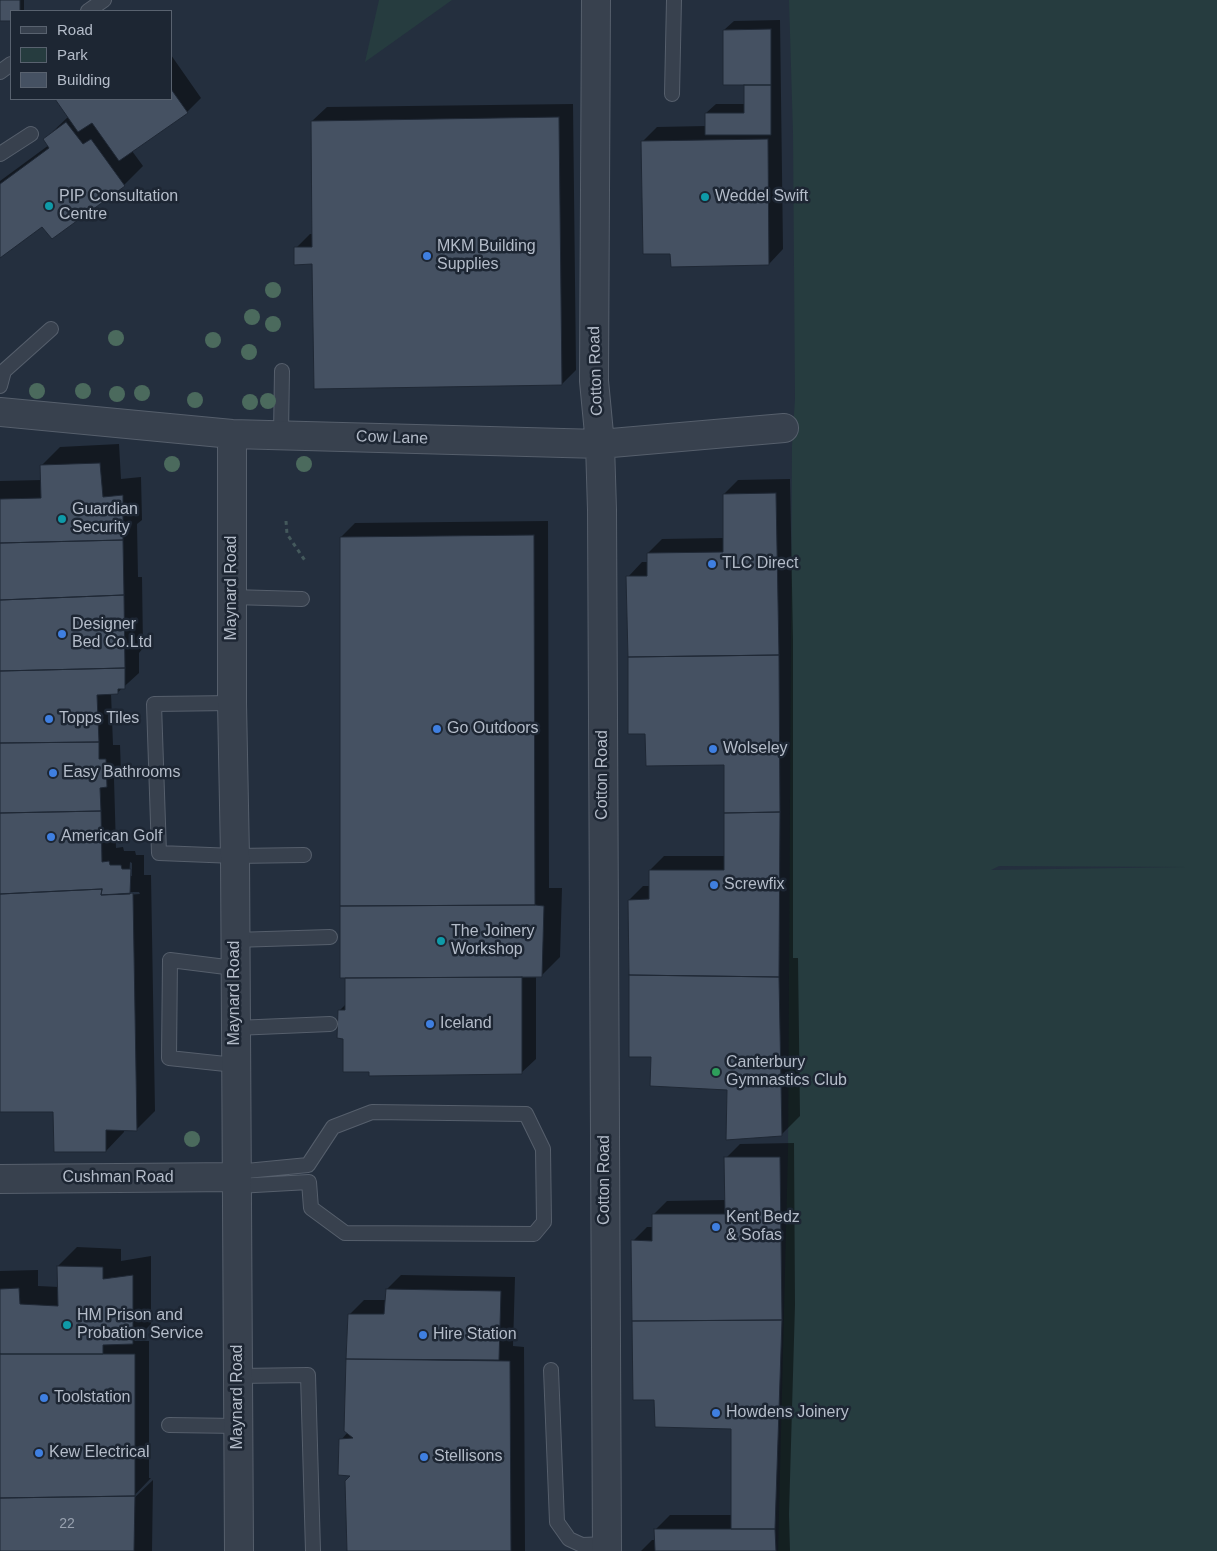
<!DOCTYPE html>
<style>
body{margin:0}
#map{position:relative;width:1217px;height:1551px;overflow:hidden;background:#242f3e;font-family:Helvetica,sans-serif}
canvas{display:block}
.legend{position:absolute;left:10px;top:10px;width:162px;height:90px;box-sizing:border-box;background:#1d2633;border:1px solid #59626f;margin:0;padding:6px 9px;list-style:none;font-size:15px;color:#b4bcc9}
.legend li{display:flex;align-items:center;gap:10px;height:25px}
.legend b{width:25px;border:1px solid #59626f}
</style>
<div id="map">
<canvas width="1217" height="1551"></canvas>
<ul class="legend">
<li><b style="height:6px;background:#38414e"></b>Road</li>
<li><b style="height:14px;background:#263c3f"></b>Park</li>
<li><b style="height:14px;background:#455162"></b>Building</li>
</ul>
</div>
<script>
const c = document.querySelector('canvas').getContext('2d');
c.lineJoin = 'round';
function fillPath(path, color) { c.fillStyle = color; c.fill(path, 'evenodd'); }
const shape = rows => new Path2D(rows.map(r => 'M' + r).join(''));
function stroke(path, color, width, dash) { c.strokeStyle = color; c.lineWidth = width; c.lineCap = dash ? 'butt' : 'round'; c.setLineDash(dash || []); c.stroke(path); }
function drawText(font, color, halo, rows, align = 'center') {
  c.font = font + ' Helvetica,sans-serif'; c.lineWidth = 5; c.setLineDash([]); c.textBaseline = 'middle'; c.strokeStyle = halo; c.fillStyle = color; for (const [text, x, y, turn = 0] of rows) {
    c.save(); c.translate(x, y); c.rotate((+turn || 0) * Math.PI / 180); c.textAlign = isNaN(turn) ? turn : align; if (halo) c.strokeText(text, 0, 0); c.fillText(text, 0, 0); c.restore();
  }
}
fillPath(shape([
 [379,0,452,0,365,62],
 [789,0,1217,0,1217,1551,778,1551,788,1148,792,446,795,399,793,133],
 [999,866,1185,867,991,870]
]), '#263c3f');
fillPath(shape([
 [0,0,24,0,24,11,11,11,11,20,0,20],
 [780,20,783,249,769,264,672,252,642,142,657,127,706,126,706,113,716,104,745,104,745,84,724,30,734,21],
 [171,55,201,98,187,112,132,151,143,166,124,185,52,238,42,225,0,256,0,181,49,145,45,139,69,116,56,99,171,99],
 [573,104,576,370,562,384,314,263,296,248,310,234,313,234,312,121,327,107],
 [119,444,121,479,141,477,142,520,137,524,138,577,142,577,143,648,139,653,139,673,117,693,111,693,113,745,120,745,121,772,114,779,116,848,123,847,124,851,135,851,136,855,144,855,144,875,151,875,155,1111,136,1130,124,1129,124,1132,106,1151,54,1111,0,1111,0,481,42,480,41,466,60,447],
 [130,862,132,863,132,876,129,876],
 [130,892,139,892,140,894,127,895],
 [790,479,793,640,793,958,798,958,800,1116,781,1135,728,1088,652,1056,629,900,643,886,650,886,650,870,664,856,725,856,725,763,647,732,628,577,642,562,648,562,648,553,662,539,724,538,724,494,738,480],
 [548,521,549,888,562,888,560,957,541,976,536,976,536,1059,521,1073,370,1071,345,1038,339,1011,346,1004,346,977,341,537,355,523],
 [794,1143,795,1305,789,1514,790,1551,641,1551,652,1540,656,1540,656,1529,670,1515,732,1515,732,1428,655,1398,633,1241,647,1227,653,1227,653,1215,667,1201,726,1200,726,1158,740,1144],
 [77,1247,121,1249,121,1261,151,1256,151,1324,134,1341,149,1341,149,1478,151,1478,130,1500,131,1501,153,1480,152,1551,0,1551,0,1271,38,1270,38,1286,59,1287,58,1266],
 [401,1275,515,1277,513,1346,524,1347,525,1551,348,1551,353,1475,341,1440,348,1432,345,1430,349,1315,364,1300,386,1300,387,1289]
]), '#0007');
const building = shape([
 [0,0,20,0,20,11,11,11,11,21,0,21,0,0],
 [771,29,771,85,723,85,723,30,771,29],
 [744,85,771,85,771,135,705,135,705,113,744,113,744,85],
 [171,89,188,113,119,161,92,123,78,132,55,99,171,99,171,89],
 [559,117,562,385,314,389,312,264,294,265,294,247,312,247,311,121,559,117],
 [66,122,83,144,91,139,125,186,52,239,42,227,0,258,0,184,49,148,43,139,66,122],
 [768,139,769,265,671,267,670,254,643,254,641,141,768,139],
 [100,463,103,497,123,495,123,540,0,543,0,499,41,498,40,465,100,463],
 [776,493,779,655,628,657,626,576,647,576,647,553,723,552,723,494,776,493],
 [534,535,535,905,340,906,340,537,534,535],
 [123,540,124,595,0,600,0,543,123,540],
 [124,595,125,668,0,671,0,600,124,595],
 [779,655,780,812,724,813,724,765,646,766,645,734,628,734,628,657,779,655],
 [125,668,125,689,118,689,118,694,97,695,99,742,0,743,0,671,125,668],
 [99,742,99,759,106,759,107,787,100,788,101,811,0,813,0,743,99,742],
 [101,811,102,862,109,861,110,865,121,865,122,869,131,869,130,894,101,895,102,889,0,894,0,813,101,811],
 [780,812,779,977,629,975,628,900,649,899,649,870,724,870,724,813,780,812],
 [102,889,101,895,133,893,137,1131,106,1130,106,1152,54,1152,53,1112,0,1112,0,894,102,889],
 [535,905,544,906,542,977,340,978,340,906,535,905],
 [629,975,779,977,782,1136,726,1140,727,1090,650,1086,651,1057,629,1057,629,975],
 [522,977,522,1074,369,1076,369,1072,343,1072,343,1039,337,1038,338,1010,345,1010,345,978,522,977],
 [724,1157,780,1157,782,1320,632,1321,631,1240,652,1241,652,1214,725,1214,724,1157],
 [57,1266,103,1267,103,1279,133,1275,133,1344,103,1345,103,1354,0,1354,0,1289,19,1288,20,1304,58,1306,57,1266],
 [386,1289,501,1291,499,1360,346,1359,348,1314,384,1314,386,1289],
 [782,1320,775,1529,731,1529,731,1429,655,1427,654,1400,633,1400,632,1321,782,1320],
 [0,1354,135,1354,135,1496,0,1498,0,1354],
 [346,1359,510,1361,511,1551,347,1551,345,1481,350,1476,338,1475,339,1439,353,1438,344,1431,346,1359],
 [135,1496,134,1551,0,1551,0,1498,135,1496],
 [654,1529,775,1529,776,1551,655,1551,654,1529]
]);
fillPath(building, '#455162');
stroke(building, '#1f2835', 1);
const lane = shape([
 [88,11,104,0],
 [0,72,11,64],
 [672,94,674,0],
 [0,154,31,134],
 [0,386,4,371,51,329],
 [281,434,282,371],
 [232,597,302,599],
 [232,703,154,704,159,853,235,856,304,855],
 [234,940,330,937],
 [234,968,170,960,169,1058,235,1065],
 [235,1028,330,1024],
 [236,1172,308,1165,333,1127,372,1112,526,1114,543,1149,544,1222,534,1234,345,1233,311,1208,309,1182,237,1186],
 [551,1370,557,1522,569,1539,582,1545,607,1544],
 [238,1376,308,1375,313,1551],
 [169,1425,238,1426]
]);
const street = shape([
 [596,0,594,381,600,444,602,510,607,1551],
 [0,412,232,434,600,444,784,428],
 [232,434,232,703,235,856,239,1551],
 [0,1179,236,1177]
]);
stroke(lane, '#565f6c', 16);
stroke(street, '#565f6c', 30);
stroke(shape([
 [286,521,287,534,306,562]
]), '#44595c', 3, [4, 4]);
stroke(lane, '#38414e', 14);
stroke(street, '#38414e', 28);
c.fillStyle = '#4b6a5d';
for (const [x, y] of [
 [273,290],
 [252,317],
 [273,324],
 [116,338],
 [213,340],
 [249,352],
 [37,391],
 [83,391],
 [142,393],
 [117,394],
 [195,400],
 [268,401],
 [250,402],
 [172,464],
 [304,464],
 [192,1139]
]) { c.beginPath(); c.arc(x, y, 8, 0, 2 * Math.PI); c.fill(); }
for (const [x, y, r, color] of [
 [705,197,5,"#0f9aa8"],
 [49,206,5,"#0f9aa8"],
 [427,256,5,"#3f7fe0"],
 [62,519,5,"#0f9aa8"],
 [712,564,5,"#3f7fe0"],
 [62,634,5,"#3f7fe0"],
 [49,719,5,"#3f7fe0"],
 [437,729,5,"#3f7fe0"],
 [713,749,5,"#3f7fe0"],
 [53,773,5,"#3f7fe0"],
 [51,837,5,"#3f7fe0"],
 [714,885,5,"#3f7fe0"],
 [441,941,5,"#0f9aa8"],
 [430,1024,5,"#3f7fe0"],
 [716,1072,5,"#2e9e5b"],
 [716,1227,5,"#3f7fe0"],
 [67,1325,5,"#0f9aa8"],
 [423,1335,5,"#3f7fe0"],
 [44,1398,5,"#3f7fe0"],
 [716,1413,5,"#3f7fe0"],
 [39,1453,5,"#3f7fe0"],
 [424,1457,5,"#3f7fe0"]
]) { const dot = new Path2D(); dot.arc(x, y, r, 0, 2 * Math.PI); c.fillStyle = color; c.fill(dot); stroke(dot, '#1d2633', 2); }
drawText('14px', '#98a1af', null, [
 ["22",67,1524]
]);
drawText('16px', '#b4bcc9', '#1d2633', [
 ["PIP Consultation",59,197],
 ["Centre",59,215],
 ["Weddel Swift",715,197],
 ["MKM Building",437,247],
 ["Supplies",437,265],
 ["Guardian",72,510],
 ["Security",72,528],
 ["TLC Direct",722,564],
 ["Designer",72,625],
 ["Bed Co.Ltd",72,643],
 ["Topps Tiles",59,719],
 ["Go Outdoors",447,729],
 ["Wolseley",723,749],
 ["Easy Bathrooms",63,773],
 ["American Golf",61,837],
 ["Screwfix",724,885],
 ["The Joinery",451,932],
 ["Workshop",451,950],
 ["Iceland",440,1024],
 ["Canterbury",726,1063],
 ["Gymnastics Club",726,1081],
 ["Kent Bedz",726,1218],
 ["& Sofas",726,1236],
 ["HM Prison and",77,1316],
 ["Probation Service",77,1334],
 ["Hire Station",433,1335],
 ["Toolstation",54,1398],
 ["Howdens Joinery",726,1413],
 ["Kew Electrical",49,1453],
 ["Stellisons",434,1457]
], 'left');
drawText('16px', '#b4bcc9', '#1d2633', [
 ["Cotton Road",596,371,-92],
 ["Cow Lane",392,438,2],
 ["Maynard Road",232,588,-90],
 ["Cotton Road",603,775,-90],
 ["Maynard Road",235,993,-90],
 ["Cushman Road",118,1178],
 ["Cotton Road",605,1180,-90],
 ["Maynard Road",238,1397,-90]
]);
</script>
